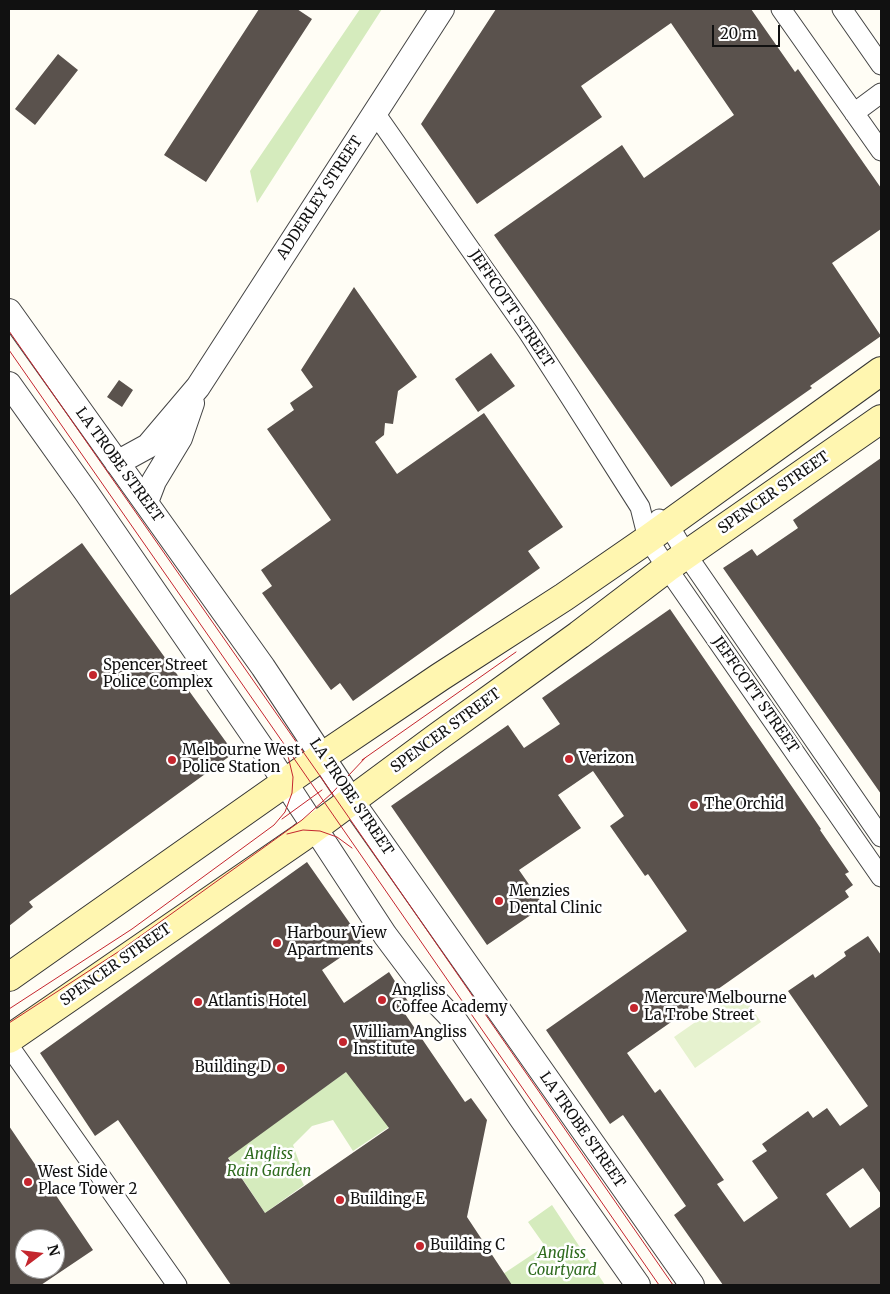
<!DOCTYPE html>
<style>
body{margin:0}
#map{position:relative;width:890px;height:1294px;overflow:hidden;background:#fffdf5;font-family:Merriweather,serif}
canvas{display:block}
.frame{position:absolute;inset:0;border:10px solid #111;pointer-events:none}
.north{position:absolute;left:15px;top:1229px;width:50px;height:50px;box-sizing:border-box;background:#fff;border:1px solid #a0a0a0;border-radius:50%;rotate:75deg;font-size:14px;font-weight:700;line-height:20px;text-align:center;color:#111}
.north::after{content:'';display:block;margin:auto;width:18px;height:22px;background:#c4262e;clip-path:polygon(50% 0,100% 100%,50% 72%,0 100%)}
.scale{position:absolute;left:712px;top:25px;width:68px;height:22px;box-sizing:border-box;border:2px solid #111;border-top:0;padding-left:6px;font-size:15px;line-height:18px;white-space:nowrap;color:#111;-webkit-text-stroke:4px #fff;paint-order:stroke}
</style>
<div id="map">
<canvas width="890" height="1294"></canvas>
<div class="frame"></div>
<div class="north">N</div>
<div class="scale">20 m</div>
</div>
<script>
const c = document.querySelector('canvas').getContext('2d');
c.lineJoin = 'round';
function fillPath(path, color) { c.fillStyle = color; c.fill(path, 'evenodd'); }
const shape = rows => new Path2D(rows.map(r => 'M' + r).join(''));
function stroke(path, color, width, dash) { c.strokeStyle = color; c.lineWidth = width; c.lineCap = dash ? 'butt' : 'round'; c.setLineDash(dash || []); c.stroke(path); }
function drawText(font, color, halo, rows, align = 'center') {
  c.font = font + ' Merriweather,serif'; c.lineWidth = 5; c.setLineDash([]); c.textBaseline = 'middle'; c.strokeStyle = halo; c.fillStyle = color; for (const [text, x, y, turn = 0] of rows) {
    c.save(); c.translate(x, y); c.rotate((+turn || 0) * Math.PI / 180); c.textAlign = isNaN(turn) ? turn : align; if (halo) c.strokeText(text, 0, 0); c.fillText(text, 0, 0); c.restore();
  }
}
fillPath(shape([
 [360,9,382,9,257,203,250,171],
 [364,1059,389,1127,353,1151,333,1120,312,1126,293,1145,302,1170,297,1172,304,1185,265,1213,228,1157],
 [552,1205,605,1285,511,1285,503,1274,545,1246,528,1222]
]), '#d5ebbd');
fillPath(shape([
 [740,991,761,1022,695,1068,674,1037]
]), '#e6f2cf');
fillPath(shape([
 [259,9,297,9,312,19,206,182,164,155],
 [496,9,751,9,795,72,798,69,881,188,881,229,832,263,881,336,810,386,812,388,671,487,494,235,622,145,644,178,734,115,671,23,581,86,602,117,477,204,421,124],
 [58,54,78,70,35,125,15,109],
 [354,287,417,377,398,391,393,424,385,423,384,435,375,442,397,474,484,413,563,527,528,551,540,568,353,701,340,683,331,690,262,593,272,586,261,570,331,520,267,429,294,410,290,403,313,387,301,370],
 [491,353,515,386,478,412,455,379],
 [119,380,133,390,122,407,107,397],
 [881,458,881,794,723,568,752,549,757,556,798,528,793,520],
 [82,543,234,753,29,902,33,907,9,926,9,596],
 [670,609,821,829,820,830,849,872,845,874,853,885,845,891,849,897,627,1053,655,1093,660,1089,724,1180,717,1184,744,1222,778,1198,752,1161,767,1151,762,1144,808,1111,813,1118,827,1108,840,1126,868,1106,788,991,813,974,815,978,846,956,844,952,868,936,881,955,881,1194,863,1168,826,1194,850,1228,881,1206,881,1285,723,1285,674,1215,686,1206,623,1115,610,1124,546,1030,687,931,648,874,645,876,610,826,624,816,593,771,558,795,581,828,519,870,544,906,487,945,391,806,508,725,524,748,560,724,542,698],
 [307,862,363,942,322,970,344,1003,389,972,411,1006,403,1011,465,1102,471,1098,487,1120,467,1217,512,1285,231,1285,118,1120,95,1136,40,1053],
 [346,1072,389,1128,265,1213,228,1158],
 [9,1126,93,1250,41,1285,9,1285],
 [25,1239,55,1239,55,1269,25,1269]
]), '#5a524d');
const minor = shape([
 [781,9,881,151],
 [842,9,881,65],
 [375,113,528,332,570,397,640,507,648,539,667,568,881,877],
 [854,113,881,93],
 [659,519,668,524,686,554,881,837],
 [9,1046,177,1285]
]);
const tertiary = shape([
 [9,311,263,667,351,800,692,1285],
 [9,384,86,492,273,764,385,935,430,995,456,1022,521,1118,638,1285],
 [117,463,148,446,198,387,442,9],
 [146,502,154,481,180,438,192,403]
]);
const secondary = shape([
 [9,977,323,756,440,677,564,597,648,539,881,371],
 [9,1039,301,838,436,738,579,635,667,568,881,419]
]);
stroke(minor, '#444', 21);
stroke(tertiary, '#444', 26);
stroke(secondary, '#333', 30);
stroke(minor, '#fff', 19);
stroke(tertiary, '#fff', 24);
stroke(secondary, '#fff6b0', 28);
stroke(shape([
 [9,331,327,786,673,1285],
 [9,350,277,734,659,1285],
 [362,760,516,652],
 [282,819,322,790],
 [287,834,303,830,320,831,337,837,352,848],
 [9,1009,132,929,274,825,285,812,292,793,293,777,288,756],
 [9,1023,121,950,302,820,332,793,366,757]
]), '#c4262e', 1);
for (const [x, y, r, color] of [
 [93,675,5,"#c4262e"],
 [569,759,5,"#c4262e"],
 [172,760,5,"#c4262e"],
 [694,805,5,"#c4262e"],
 [499,901,5,"#c4262e"],
 [277,943,5,"#c4262e"],
 [382,1000,5,"#c4262e"],
 [198,1002,5,"#c4262e"],
 [634,1008,5,"#c4262e"],
 [343,1042,5,"#c4262e"],
 [281,1068,5,"#c4262e"],
 [28,1182,5,"#c4262e"],
 [340,1200,5,"#c4262e"],
 [420,1246,5,"#c4262e"]
]) { const dot = new Path2D(); dot.arc(x, y, r, 0, 2 * Math.PI); c.fillStyle = color; c.fill(dot); stroke(dot, '#fff', 2); }
drawText('15px', '#111', '#fff', [
 ["ADDERLEY STREET",320,198,-57],
 ["JEFFCOTT STREET",511,309,56],
 ["LA TROBE STREET",119,465,54],
 ["SPENCER STREET",774,493,-35],
 ["JEFFCOTT STREET",755,695,55],
 ["SPENCER STREET",446,731,-36],
 ["LA TROBE STREET",351,797,56],
 ["SPENCER STREET",116,965,-35],
 ["LA TROBE STREET",582,1130,55]
]);
drawText('15px', '#111', '#fff', [
 ["Spencer Street",103,666],
 ["Police Complex",103,683],
 ["Melbourne West",182,751],
 ["Police Station",182,768],
 ["Verizon",579,759],
 ["The Orchid",704,805],
 ["Menzies",509,892],
 ["Dental Clinic",509,909],
 ["Harbour View",287,934],
 ["Apartments",287,951],
 ["Angliss",392,991],
 ["Coffee Academy",392,1008],
 ["Mercure Melbourne",644,999],
 ["La Trobe Street",644,1016],
 ["Atlantis Hotel",208,1002],
 ["William Angliss",353,1033],
 ["Institute",353,1050],
 ["Building D",271,1068,"right"],
 ["West Side",38,1173],
 ["Place Tower 2",38,1190],
 ["Building E",350,1200],
 ["Building C",430,1246]
], 'left');
drawText('italic 15px', '#2f6b1f', '#fff', [
 ["Angliss",269,1155],
 ["Rain Garden",269,1172],
 ["Angliss",562,1254],
 ["Courtyard",562,1271]
]);
</script>
